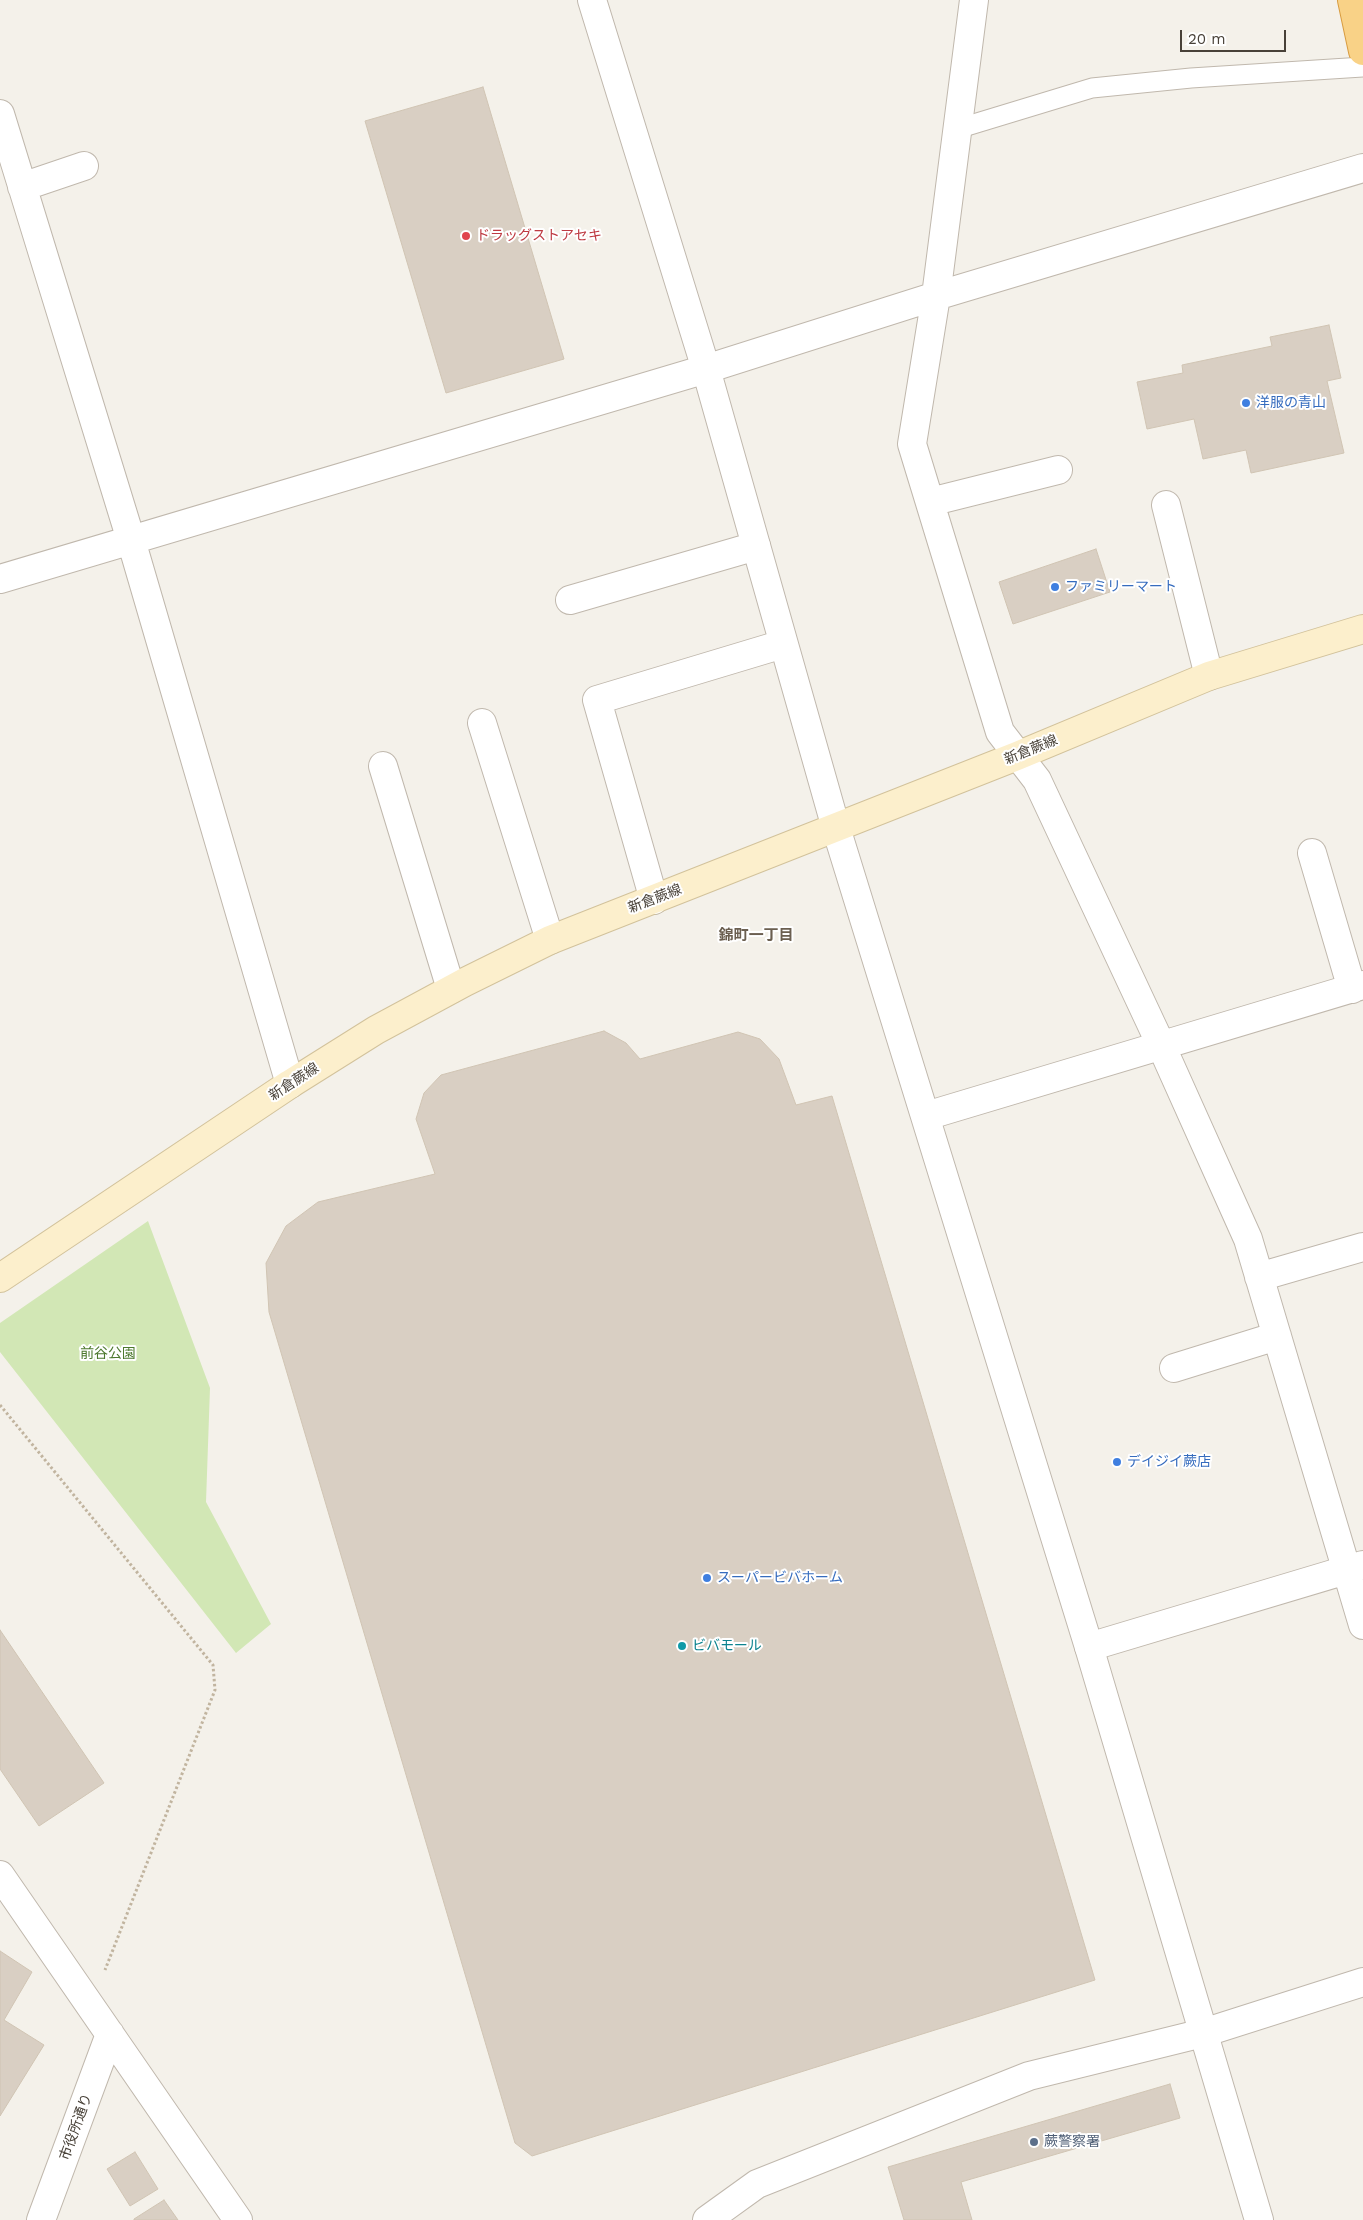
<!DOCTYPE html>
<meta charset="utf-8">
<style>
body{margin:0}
#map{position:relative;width:1363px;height:2220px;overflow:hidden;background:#f4f1ea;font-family:"Work Sans",sans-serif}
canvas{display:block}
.scale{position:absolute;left:1180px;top:30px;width:106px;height:22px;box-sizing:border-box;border:2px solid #484138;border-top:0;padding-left:6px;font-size:15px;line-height:18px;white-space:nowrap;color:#484138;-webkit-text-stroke:4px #fff;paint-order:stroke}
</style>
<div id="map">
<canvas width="1363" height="2220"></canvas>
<div class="scale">20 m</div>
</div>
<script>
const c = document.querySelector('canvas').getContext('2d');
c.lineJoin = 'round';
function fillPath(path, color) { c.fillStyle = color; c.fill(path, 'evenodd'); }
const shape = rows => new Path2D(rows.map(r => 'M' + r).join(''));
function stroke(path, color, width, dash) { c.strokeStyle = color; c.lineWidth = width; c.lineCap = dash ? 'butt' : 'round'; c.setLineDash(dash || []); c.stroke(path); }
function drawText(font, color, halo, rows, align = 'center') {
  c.font = font + ' "Work Sans","Noto Sans JP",sans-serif'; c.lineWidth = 4; c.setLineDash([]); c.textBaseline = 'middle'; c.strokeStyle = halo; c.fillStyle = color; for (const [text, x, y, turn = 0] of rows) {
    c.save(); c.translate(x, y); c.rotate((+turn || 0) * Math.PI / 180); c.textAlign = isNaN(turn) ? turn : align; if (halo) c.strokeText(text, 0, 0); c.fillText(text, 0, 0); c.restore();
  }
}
fillPath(shape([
 [148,1221,210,1388,206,1502,271,1624,236,1653,0,1352,0,1323]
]), '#d2e7b5');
const building = shape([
 [483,87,564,359,446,393,365,121,483,87],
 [1329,325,1341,378,1327,381,1344,453,1251,473,1246,450,1203,459,1194,419,1147,429,1137,382,1183,373,1182,365,1272,346,1270,337,1329,325],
 [1096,549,1110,592,1013,624,999,582,1096,549],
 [604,1031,626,1043,640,1059,738,1032,760,1039,779,1059,796,1105,832,1096,1095,1980,532,2156,515,2143,269,1312,266,1263,286,1226,318,1202,435,1174,416,1119,424,1093,441,1075,604,1031],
 [0,1630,104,1783,39,1826,0,1769,0,1630],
 [0,1951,32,1972,4,2020,44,2045,0,2116,0,1951],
 [1170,2084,1180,2118,961,2182,972,2220,904,2220,888,2167,1170,2084],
 [135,2152,158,2189,130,2206,107,2169,135,2152],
 [164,2200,178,2220,134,2220,134,2219,164,2200]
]);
fillPath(building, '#d9cfc3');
stroke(building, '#d0c4b3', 1);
const service = shape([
 [957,129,1092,88,1191,78,1363,67]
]);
const minor = shape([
 [974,0,936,296,912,444,1000,732,1037,780,1161,1045,1248,1239,1363,1625],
 [0,114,131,540,290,1084],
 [22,187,84,166],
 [930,502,1058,470],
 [1166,505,1209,676],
 [0,579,706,369,936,296,1363,168],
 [570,600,756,546],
 [482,723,550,940],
 [383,766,451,989],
 [1312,853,1352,989],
 [654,900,597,700,783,644],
 [926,1116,1363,985],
 [1259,1277,1363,1247],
 [1174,1368,1277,1336],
 [1089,1647,1363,1565],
 [707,2220,757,2184,1029,2076,1203,2033,1363,1982]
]);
const tertiary = shape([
 [592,0,706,369,836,828,1089,1647,1259,2220],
 [0,1875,238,2220],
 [41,2220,110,2034]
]);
const secondary = shape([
 [0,1278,290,1084,376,1030,465,982,550,940,1017,756,1209,676,1363,629]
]);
const trunk = shape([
 [1352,0,1363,51]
]);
stroke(service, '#c0b8ad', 21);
stroke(minor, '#c0b8ad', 30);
stroke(tertiary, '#c0b8ad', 30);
stroke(secondary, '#d2c29b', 30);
stroke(trunk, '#d89c41', 30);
stroke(shape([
 [0,1405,213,1665,215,1690,105,1970]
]), '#c1b49f', 3, [2.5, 2.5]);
stroke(service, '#fff', 19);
stroke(minor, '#fff', 28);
stroke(tertiary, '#fff', 28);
stroke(secondary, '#fcefcc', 28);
stroke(trunk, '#f9d287', 28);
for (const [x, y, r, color] of [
 [466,236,5,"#e0444e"],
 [1246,403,5,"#3f7fe0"],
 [1055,587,5,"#3f7fe0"],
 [1117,1462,5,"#3f7fe0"],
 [707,1578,5,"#3f7fe0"],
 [682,1646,5,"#0f9aa8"],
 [1034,2142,5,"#5c6f8a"]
]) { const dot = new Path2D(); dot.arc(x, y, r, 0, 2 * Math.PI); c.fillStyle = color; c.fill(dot); stroke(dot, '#fff', 2); }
drawText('14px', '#be3a42', '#fff', [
 ["ドラッグストアセキ",476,236]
], 'left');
drawText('14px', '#366cbe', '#fff', [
 ["洋服の青山",1256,403],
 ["ファミリーマート",1065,587],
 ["デイジイ蕨店",1127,1462],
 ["スーパービバホーム",717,1578]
], 'left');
drawText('14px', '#484138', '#fff', [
 ["新倉蕨線",1031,750,-22],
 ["新倉蕨線",655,899,-21],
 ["新倉蕨線",294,1082,-33],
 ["市役所通り",76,2127,-70]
]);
drawText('14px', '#4c782d', '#fff', [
 ["前谷公園",108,1354]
]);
drawText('14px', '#0d838f', '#fff', [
 ["ビバモール",692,1646]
], 'left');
drawText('14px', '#4e5e75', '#fff', [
 ["蕨警察署",1044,2142]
], 'left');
drawText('bold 15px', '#6b5f50', '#fff', [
 ["錦町一丁目",756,936]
]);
</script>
